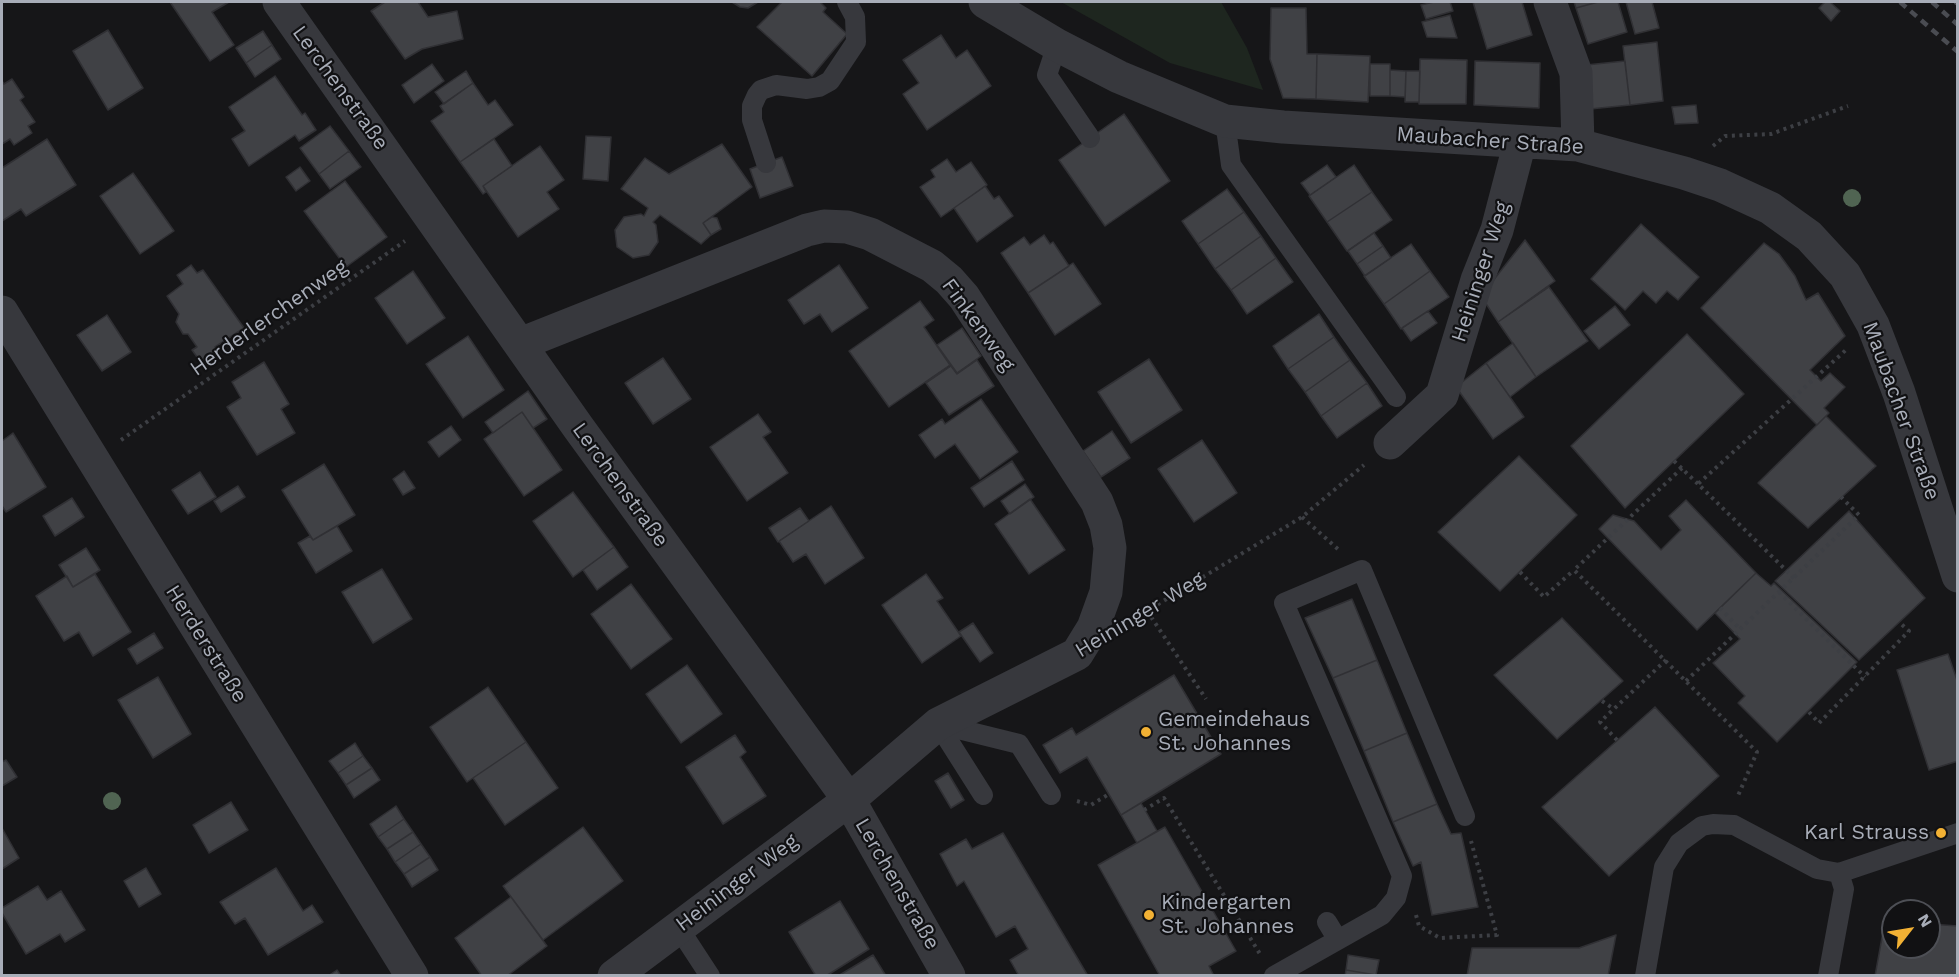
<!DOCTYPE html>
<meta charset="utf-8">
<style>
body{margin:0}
#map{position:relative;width:1959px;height:977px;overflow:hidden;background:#161618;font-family:"Work Sans",sans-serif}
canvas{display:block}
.frame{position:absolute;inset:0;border:3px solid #a8adb8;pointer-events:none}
.north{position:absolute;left:1881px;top:899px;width:60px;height:60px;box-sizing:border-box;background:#111113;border:2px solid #4d4f55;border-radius:50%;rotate:59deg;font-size:16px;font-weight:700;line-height:24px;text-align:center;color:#a8adb8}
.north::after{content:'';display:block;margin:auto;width:21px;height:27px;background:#f2b134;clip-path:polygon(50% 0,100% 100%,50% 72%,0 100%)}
</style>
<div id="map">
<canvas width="1959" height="977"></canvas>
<div class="frame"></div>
<div class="north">N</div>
</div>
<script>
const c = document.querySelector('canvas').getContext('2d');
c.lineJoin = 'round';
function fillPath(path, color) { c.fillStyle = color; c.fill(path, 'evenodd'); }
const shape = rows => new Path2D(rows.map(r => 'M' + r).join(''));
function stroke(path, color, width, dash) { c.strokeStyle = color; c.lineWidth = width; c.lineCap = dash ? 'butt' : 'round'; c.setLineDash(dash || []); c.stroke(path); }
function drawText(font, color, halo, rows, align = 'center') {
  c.font = font + ' "Work Sans",sans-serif'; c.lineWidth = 4.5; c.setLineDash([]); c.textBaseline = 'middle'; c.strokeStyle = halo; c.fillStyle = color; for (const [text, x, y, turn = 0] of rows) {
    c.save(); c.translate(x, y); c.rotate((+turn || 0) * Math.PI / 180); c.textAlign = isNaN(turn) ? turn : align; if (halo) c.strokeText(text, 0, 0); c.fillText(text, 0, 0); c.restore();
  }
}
fillPath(shape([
 [1061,2,1221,2,1247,48,1263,90,1170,63]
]), '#1e261f');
const building = shape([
 [170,2,229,2,212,12,234,45,210,61,170,2],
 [385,2,418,2,428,17,457,11,463,39,422,49,405,59,371,11,385,2],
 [732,2,758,2,748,8,740,7,732,2],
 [782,2,820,2,826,8,823,12,847,34,812,76,757,27,782,2],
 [1434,2,1450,2,1453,11,1426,19,1421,5,1434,2],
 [1473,2,1522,2,1532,35,1487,49,1473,2],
 [1574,2,1598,2,1576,8,1574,2],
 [1598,2,1618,2,1627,32,1588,44,1576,8,1598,2],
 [1626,2,1652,2,1659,28,1635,34,1626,2],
 [1825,2,1830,2,1840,11,1831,21,1819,8,1825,2],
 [1271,8,1306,8,1307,54,1317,54,1316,99,1283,98,1270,59,1271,8],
 [1450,15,1457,38,1427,37,1422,22,1450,15],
 [108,30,143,88,108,110,73,51,108,30],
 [263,31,272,45,246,63,236,48,263,31],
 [941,35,956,58,967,50,991,86,927,130,903,94,919,83,903,60,941,35],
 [1657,42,1663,101,1630,105,1623,46,1657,42],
 [272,45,281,59,255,77,246,63,272,45],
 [1317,54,1370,56,1368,102,1316,99,1317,54],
 [1420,59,1467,60,1466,104,1419,104,1420,59],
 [1475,61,1540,63,1539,108,1474,105,1475,61],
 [1625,61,1630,105,1590,109,1586,65,1625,61],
 [432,64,444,81,414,103,402,85,432,64],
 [1370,64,1390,64,1390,96,1370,96,1370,64],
 [1390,70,1406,71,1405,97,1390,96,1390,70],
 [466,71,473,83,444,104,435,92,466,71],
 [1406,71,1420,71,1419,102,1405,102,1406,71],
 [275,76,302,115,305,113,316,130,299,141,295,135,249,166,232,139,245,131,229,107,275,76],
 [12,79,24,97,20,100,35,122,28,126,32,133,14,145,10,139,2,144,2,81,4,84,12,79],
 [473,83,488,105,495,100,513,125,460,162,431,121,444,112,440,106,473,83],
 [1696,105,1698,123,1675,124,1672,107,1696,105],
 [1124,114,1170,181,1105,226,1059,160,1124,114],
 [330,126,349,151,319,174,300,148,330,126],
 [586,136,611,137,608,181,583,179,586,136],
 [47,139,76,185,26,216,21,209,2,221,2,168,47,139],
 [494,139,512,166,483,186,486,192,483,194,460,162,494,139],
 [722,144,752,187,703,223,711,235,701,244,660,215,653,222,656,225,658,242,649,255,633,258,617,247,615,230,624,217,641,214,644,216,648,208,621,189,645,158,669,174,722,144],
 [540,146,564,180,547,192,559,209,518,237,483,186,540,146],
 [349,151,361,167,330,189,319,174,349,151],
 [782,157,793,186,760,198,750,169,782,157],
 [947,159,956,172,971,162,987,185,941,217,920,187,935,177,931,170,947,159],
 [1327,165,1336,177,1310,195,1301,183,1327,165],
 [1354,165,1372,192,1327,222,1309,196,1354,165],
 [300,167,310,181,296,191,286,177,300,167],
 [133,173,174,231,140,254,100,196,133,173],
 [345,181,387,237,346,267,304,211,345,181],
 [985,186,994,199,999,196,1013,216,977,242,954,208,985,186],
 [1227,189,1244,212,1198,244,1182,221,1227,189],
 [1372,192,1392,220,1347,251,1327,222,1372,192],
 [1244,212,1261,236,1215,269,1198,244,1244,212],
 [712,217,717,218,721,229,711,235,703,223,712,217],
 [1641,224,1699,277,1678,300,1667,291,1656,303,1643,291,1625,310,1591,279,1641,224],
 [1374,233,1383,246,1357,264,1348,251,1374,233],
 [1044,235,1050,244,1053,242,1069,266,1028,293,1001,253,1024,237,1030,245,1044,235],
 [1261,236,1276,258,1231,290,1215,269,1261,236],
 [1525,240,1555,281,1498,322,1481,296,1525,240],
 [1764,243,1779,254,1795,276,1806,300,1818,293,1845,336,1810,370,1821,381,1830,373,1845,387,1824,408,1829,413,1817,425,1701,308,1764,243],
 [1411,244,1430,271,1384,304,1364,276,1411,244],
 [1383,246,1391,258,1365,276,1357,264,1383,246],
 [1276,258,1293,282,1247,314,1231,290,1276,258],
 [1073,263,1101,304,1055,335,1028,293,1073,263],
 [191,265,197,273,203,270,244,328,215,347,221,356,205,368,192,350,197,347,188,334,183,334,176,322,179,314,167,296,183,284,177,275,191,265],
 [839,265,868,308,832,332,820,314,804,324,788,300,839,265],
 [413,271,445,318,407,344,375,298,413,271],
 [1430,271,1449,297,1401,329,1384,304,1430,271],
 [1549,287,1588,341,1536,377,1498,322,1549,287],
 [920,301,934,320,924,327,950,365,889,407,849,351,920,301],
 [1615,306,1630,325,1599,349,1584,331,1615,306],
 [1428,311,1437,323,1411,341,1402,328,1428,311],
 [1319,314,1334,337,1288,369,1273,346,1319,314],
 [107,315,131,352,102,371,77,335,107,315],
 [962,328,981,356,957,373,937,345,962,328],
 [1687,334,1744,394,1625,508,1571,446,1687,334],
 [468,336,504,390,463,418,426,364,468,336],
 [1334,337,1350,360,1305,392,1288,369,1334,337],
 [1513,343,1536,377,1510,397,1486,363,1513,343],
 [663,358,691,399,653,424,625,383,663,358],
 [1149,359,1182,410,1131,443,1098,392,1149,359],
 [977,360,994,386,949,415,926,383,951,366,957,374,977,360],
 [1350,360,1367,383,1321,416,1305,392,1350,360],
 [264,362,289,404,281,409,295,433,257,455,227,407,241,398,232,382,264,362],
 [1486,363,1524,417,1493,439,1456,387,1486,363],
 [1367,383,1382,406,1337,438,1321,416,1367,383],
 [528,391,547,419,533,428,522,412,493,433,485,422,528,391],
 [981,399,1018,452,980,479,955,444,935,458,919,435,942,419,945,424,981,399],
 [522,412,562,470,524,496,484,439,522,412],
 [758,414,771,432,763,437,788,473,747,501,710,447,758,414],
 [1826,416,1876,466,1808,528,1758,483,1826,416],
 [451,426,461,440,439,457,428,442,451,426],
 [1112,431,1130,458,1101,477,1083,451,1112,431],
 [13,433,46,487,6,512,2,506,2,441,13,433],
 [1202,440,1237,493,1194,522,1158,469,1202,440],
 [1519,456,1577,515,1500,591,1438,532,1519,456],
 [1012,461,1024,480,984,507,971,488,1012,461],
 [324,464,355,515,313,540,282,490,324,464],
 [404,471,415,488,403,495,393,479,404,471],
 [200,472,216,497,188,514,172,490,200,472],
 [1025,484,1034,497,1010,514,1001,501,1025,484],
 [238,486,245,497,221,512,214,501,238,486],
 [573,492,614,547,573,577,533,521,573,492],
 [72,498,84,517,55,536,43,516,72,498],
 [1030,499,1065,550,1029,574,995,524,1030,499],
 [1686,500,1756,573,1697,630,1599,529,1613,515,1634,521,1661,550,1681,530,1669,516,1686,500],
 [831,506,864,558,825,584,806,554,793,562,779,541,831,506],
 [800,508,809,521,778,542,769,528,800,508],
 [1849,511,1925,598,1859,660,1775,581,1849,511],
 [337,526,352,551,316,573,298,543,310,536,313,540,337,526],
 [614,547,628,567,597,590,583,570,614,547],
 [86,548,100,570,73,587,59,565,86,548],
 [382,569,412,619,373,643,342,592,382,569],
 [1756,573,1771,586,1774,583,1857,662,1777,742,1738,703,1745,696,1713,663,1740,639,1715,613,1756,573],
 [95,574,131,632,93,656,79,632,64,641,36,596,67,576,73,587,95,574],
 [926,574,943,598,937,601,961,636,922,663,882,605,926,574],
 [631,584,672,639,631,669,591,614,631,584],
 [1352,599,1377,660,1333,678,1305,618,1352,599],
 [1562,618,1623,681,1557,739,1494,675,1562,618],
 [973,623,993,653,980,662,959,632,973,623],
 [154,633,163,648,137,664,128,649,154,633],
 [1948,654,1958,683,1958,761,1929,770,1897,670,1948,654],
 [1377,660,1407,733,1364,751,1333,678,1377,660],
 [687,665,722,714,681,743,646,694,687,665],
 [1174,675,1221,754,1121,815,1087,757,1060,773,1043,745,1072,728,1076,735,1174,675],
 [158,677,191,734,153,758,118,700,158,677],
 [488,687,526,742,467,782,430,727,488,687],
 [1655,707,1719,776,1609,876,1542,807,1655,707],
 [1407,733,1437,804,1393,822,1364,751,1407,733],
 [735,735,746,752,740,757,766,796,723,824,686,767,735,735],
 [526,742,558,788,505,825,473,778,526,742],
 [355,743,363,756,338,773,329,761,355,743],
 [363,756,372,768,346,785,338,773,363,756],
 [6,760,17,777,2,786,2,762,6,760],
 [372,768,380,780,354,798,346,785,372,768],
 [948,773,964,800,951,808,935,781,948,773],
 [231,802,248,830,209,853,193,825,231,802],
 [1141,803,1157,831,1137,843,1121,815,1141,803],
 [1437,804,1451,834,1461,833,1478,907,1432,915,1421,862,1413,866,1393,822,1437,804],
 [396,806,404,819,378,837,370,824,396,806],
 [404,819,413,832,387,849,378,837,404,819],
 [583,827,623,881,543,940,503,886,583,827],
 [1165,827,1236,951,1209,966,1214,976,1160,976,1098,865,1165,827],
 [2,828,19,858,2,869,2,828],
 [413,832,421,844,395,862,387,849,413,832],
 [1003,833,1088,976,1019,976,1010,960,1028,949,1015,926,996,937,964,881,957,886,940,854,966,839,972,849,1003,833],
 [421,844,430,857,404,874,395,862,421,844],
 [430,857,438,870,412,887,404,874,430,857],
 [146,868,161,894,139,907,124,881,146,868],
 [276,868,303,911,312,905,323,922,268,955,245,918,235,924,220,902,276,868],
 [38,886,47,900,61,891,85,930,65,942,60,934,26,954,2,913,2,908,38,886],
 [511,897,547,946,507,976,482,976,455,938,511,897],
 [840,901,869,949,826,976,816,976,789,932,840,901],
 [1929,924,1958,926,1958,976,1875,976,1883,932,1893,933,1893,947,1929,947,1929,924],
 [1616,935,1608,976,1467,976,1472,948,1579,948,1616,935],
 [873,955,886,976,838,976,873,955],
 [1348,955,1379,960,1376,975,1346,970,1348,955],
 [337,970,341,976,328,976,337,970],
 [1346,970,1376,975,1376,976,1345,976,1346,970]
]);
fillPath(building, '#404145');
stroke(building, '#303034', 1.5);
stroke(shape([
 [1713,146,1725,136,1771,134,1848,106],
 [121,440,405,241],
 [1674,461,1698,484],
 [1682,468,1574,570,1757,752,1737,798],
 [1302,517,1339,550],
 [1520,572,1544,597,1574,570],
 [1794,578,1698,484,1847,349],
 [1779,592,1865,677],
 [1720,608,1740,629],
 [1147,611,1206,699],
 [1132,620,1302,517,1364,465],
 [1686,681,1859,515,1841,497],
 [1602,701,1614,709],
 [1809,712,1819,723,1909,631,1899,622],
 [1617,740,1600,722,1666,660],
 [1077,801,1091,805,1109,794],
 [1144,810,1164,798,1260,954],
 [1416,915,1419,926,1440,938,1497,935,1471,841]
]), '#3d3f44', 4, [3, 4.5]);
stroke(shape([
 [1057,45,1047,75,1090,138],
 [1225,121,1231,165,1396,397],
 [766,163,752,120,752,106,757,95,761,90,776,85,807,89,819,87,830,81,856,42,855,17,847,2],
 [938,724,1019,744,1051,795],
 [938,724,983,795],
 [1327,922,1338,940],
 [678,927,710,976],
 [1274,976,1382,915,1396,898,1402,876,1284,603,1362,570,1465,816],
 [1645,976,1664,867,1679,843,1702,826,1713,824,1734,825,1817,869,1839,873,1958,833],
 [1828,976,1844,889,1839,873]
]), '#37383d', 20);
stroke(shape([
 [279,2,578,427,849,800,949,976],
 [985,2,1057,45,1119,77,1225,121,1283,127,1578,145,1684,173,1720,185,1770,208,1809,236,1845,275,1873,325,1899,393,1958,576],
 [1550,2,1576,73,1578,145],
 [2,312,412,976],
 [520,344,807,230,824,226,847,227,870,234,932,266,949,280,964,297,1097,502,1106,525,1110,548,1106,592,1093,628,1077,654,938,724,849,800,614,976],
 [1390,443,1442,395,1477,280,1497,230,1520,142]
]), '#37383d', 33);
stroke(shape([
 [1900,2,1958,52],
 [1932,2,1958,25],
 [1955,2,1958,4]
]), '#4a4c52', 4.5, [8, 6]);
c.fillStyle = '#506452';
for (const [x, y] of [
 [1852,198],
 [112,801]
]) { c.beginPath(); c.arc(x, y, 9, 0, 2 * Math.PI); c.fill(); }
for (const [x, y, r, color] of [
 [1146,732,6,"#f2b134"],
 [1941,833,6,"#f2b134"],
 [1149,915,6,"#f2b134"]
]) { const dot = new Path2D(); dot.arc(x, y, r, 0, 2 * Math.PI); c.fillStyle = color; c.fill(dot); stroke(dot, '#111113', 2); }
drawText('21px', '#a8adb8', '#111113', [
 ["Lerchenstraße",340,88,54],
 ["Maubacher Straße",1490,141,4],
 ["Heininger Weg",1481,272,-72],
 ["Herderlerchenweg",269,318,-35],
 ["Finkenweg",978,325,54],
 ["Maubacher Straße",1901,411,70],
 ["Lerchenstraße",620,485,54],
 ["Heininger Weg",1140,615,-31],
 ["Herderstraße",206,644,58],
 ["Heininger Weg",737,883,-37],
 ["Lerchenstraße",897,884,60]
]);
drawText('21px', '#a8adb8', '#111113', [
 ["Gemeindehaus",1158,720],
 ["St. Johannes",1158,744],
 ["Karl Strauss",1929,833,"right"],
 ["Kindergarten",1161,903],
 ["St. Johannes",1161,927]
], 'left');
</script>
